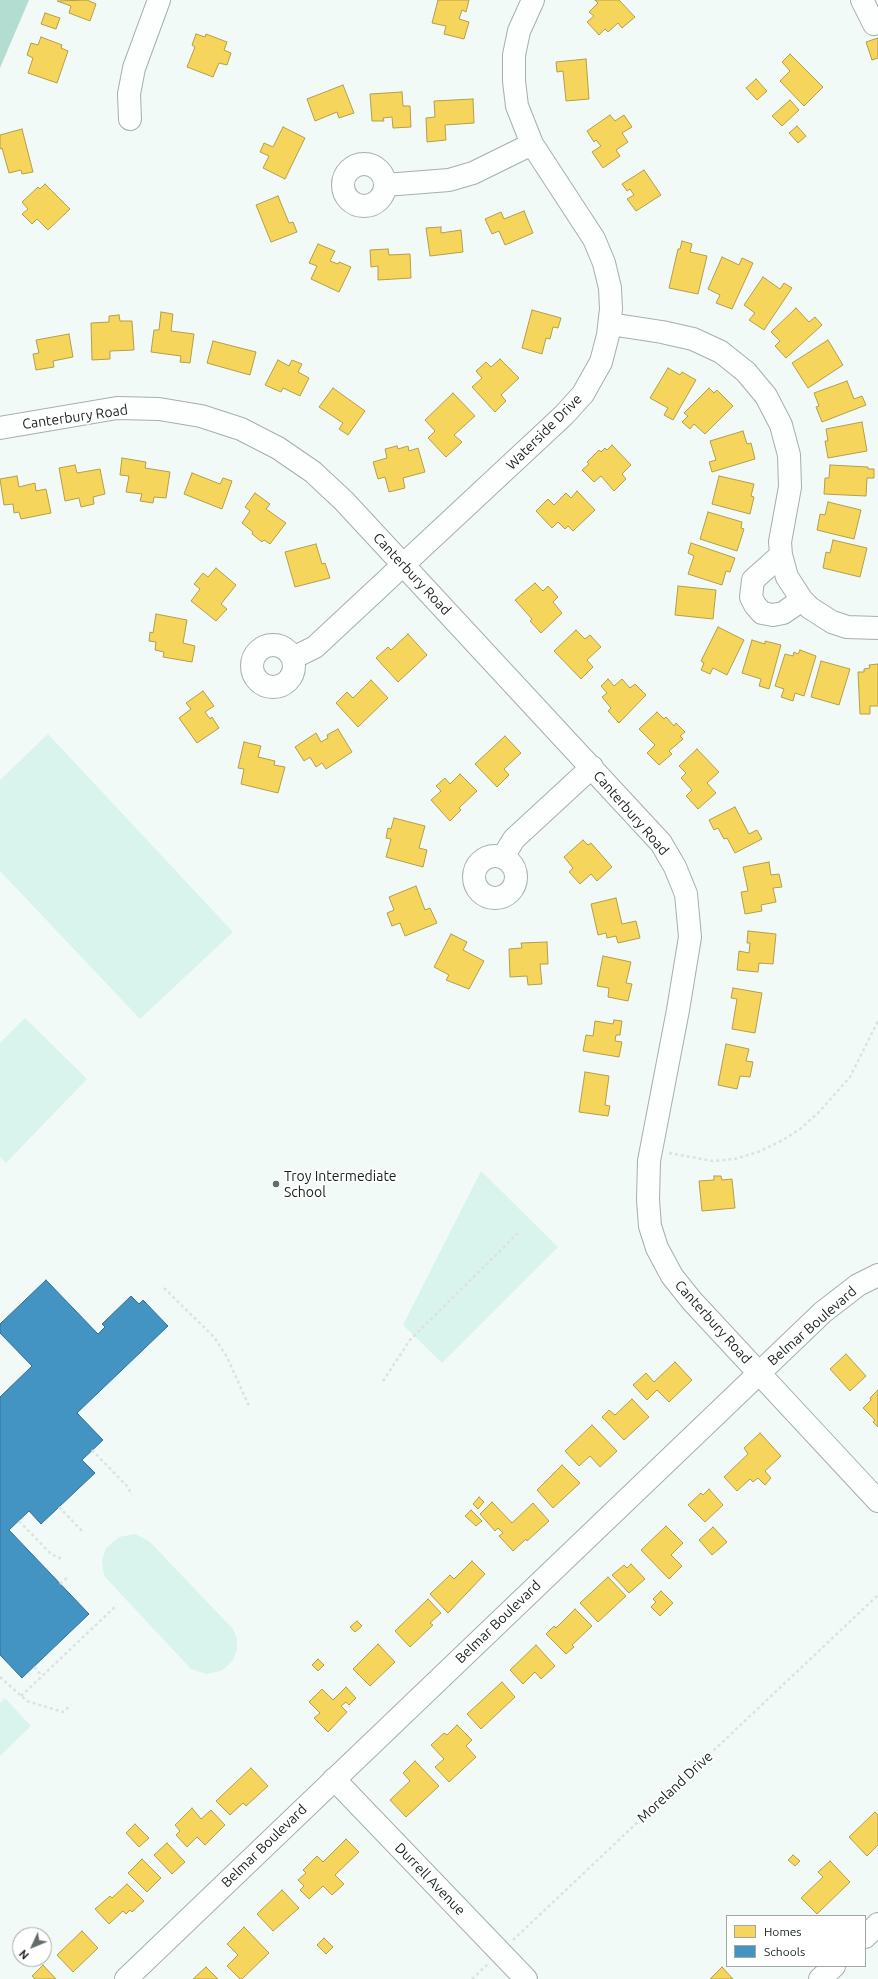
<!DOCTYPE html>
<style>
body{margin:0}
#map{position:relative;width:878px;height:1979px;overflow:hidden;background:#f2faf8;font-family:Ubuntu,sans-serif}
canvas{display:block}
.legend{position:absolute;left:726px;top:1915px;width:140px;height:52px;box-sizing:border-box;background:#fff;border:1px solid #a2a6a5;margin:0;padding:5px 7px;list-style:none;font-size:12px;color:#17201d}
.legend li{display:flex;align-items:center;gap:8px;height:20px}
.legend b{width:20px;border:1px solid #a2a6a5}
.north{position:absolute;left:12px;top:1927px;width:40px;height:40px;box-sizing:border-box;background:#fff;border:1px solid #a2a6a5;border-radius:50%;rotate:226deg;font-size:11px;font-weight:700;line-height:16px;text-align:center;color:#17201d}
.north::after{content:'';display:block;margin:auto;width:14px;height:18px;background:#646c6a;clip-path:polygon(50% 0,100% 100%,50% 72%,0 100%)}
</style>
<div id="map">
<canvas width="878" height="1979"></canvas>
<ul class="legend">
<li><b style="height:11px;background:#f6d55c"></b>Homes</li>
<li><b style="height:11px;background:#4393c3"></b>Schools</li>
</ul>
<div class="north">N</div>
</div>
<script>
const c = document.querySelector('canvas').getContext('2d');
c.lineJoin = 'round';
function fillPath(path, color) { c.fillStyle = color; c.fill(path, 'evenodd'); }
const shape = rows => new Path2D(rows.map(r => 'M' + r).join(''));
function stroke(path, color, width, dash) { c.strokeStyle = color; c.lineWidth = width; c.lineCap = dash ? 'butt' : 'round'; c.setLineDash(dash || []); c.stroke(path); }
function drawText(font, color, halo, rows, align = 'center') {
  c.font = font + ' Ubuntu,sans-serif'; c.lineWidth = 4; c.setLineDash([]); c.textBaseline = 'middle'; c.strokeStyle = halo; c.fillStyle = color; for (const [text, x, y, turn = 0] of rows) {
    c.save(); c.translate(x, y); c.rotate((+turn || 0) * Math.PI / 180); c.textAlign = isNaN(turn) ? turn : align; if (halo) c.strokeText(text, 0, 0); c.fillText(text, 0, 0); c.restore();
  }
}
fillPath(shape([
 [48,734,233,932,140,1019,0,871,0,780],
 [25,1018,87,1079,6,1163,0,1157,0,1043],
 [481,1171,558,1247,442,1363,403,1325],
 [135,1534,149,1541,233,1629,237,1639,237,1650,233,1660,225,1668,220,1671,207,1674,191,1669,105,1577,103,1570,102,1560,106,1548,119,1537],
 [5,1698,31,1726,0,1756,0,1703]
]), '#d9f4ec');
fillPath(shape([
 [0,0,29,0,0,68]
]), '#b4ddd2');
const homes = shape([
 [87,0,96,4,90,21,69,13,71,6,57,1,87,0],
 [438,0,469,0,466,12,462,10,459,19,469,22,464,39,444,34,446,26,432,23,438,0],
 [595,0,619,0,635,17,622,28,618,23,608,32,605,29,599,35,587,22,594,16,589,12,598,3,595,0],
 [45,13,60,18,56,29,41,24,45,13],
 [196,34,205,37,206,34,227,42,224,50,231,53,227,65,219,63,213,77,187,67,195,47,192,45,196,34],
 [41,37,62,45,61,48,68,51,57,83,28,73,33,58,27,55,31,43,38,45,41,37],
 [878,38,878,58,872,60,866,42,878,38],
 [790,54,823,87,804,106,780,81,790,71,782,62,790,54],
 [586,59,589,99,566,101,563,71,557,72,556,62,586,59],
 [756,79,767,91,757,100,746,88,756,79],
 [343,85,354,113,339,118,337,112,315,121,307,99,343,85],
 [402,92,403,106,410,106,411,127,393,128,392,117,383,118,384,121,372,121,370,94,402,92],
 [473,99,474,123,445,125,446,140,427,142,426,118,435,117,434,101,473,99],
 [790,100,799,110,782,126,772,116,790,100],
 [610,115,615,121,624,115,632,127,622,133,628,142,616,150,620,156,603,168,592,152,601,146,596,140,594,142,587,131,610,115],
 [797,126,806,136,798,143,789,133,797,126],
 [283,127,305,138,285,179,263,168,269,156,260,152,264,143,273,147,283,127],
 [22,129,33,172,22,174,21,170,9,173,2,148,0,149,0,135,22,129],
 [644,170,661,195,636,211,627,199,634,195,630,189,627,191,622,184,644,170],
 [45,184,70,209,48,230,37,219,32,224,22,214,28,209,22,202,38,187,40,189,45,184],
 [278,196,289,223,293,222,297,232,271,242,256,205,278,196],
 [524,211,533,233,505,245,499,231,492,234,485,219,501,212,504,219,524,211],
 [441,227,441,233,461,230,463,252,430,256,426,228,441,227],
 [682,241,692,244,690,252,707,256,698,294,669,288,678,249,680,249,682,241],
 [318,244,335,251,330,261,338,264,339,262,351,267,339,292,311,279,317,266,309,263,318,244],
 [388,249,389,255,410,254,411,278,378,280,378,266,371,267,370,250,388,249],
 [722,257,739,265,742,258,753,263,732,309,716,303,720,295,708,289,722,257],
 [763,277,780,289,784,283,792,288,764,330,749,320,755,313,744,305,763,277],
 [796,308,809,322,815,317,822,325,786,358,775,346,780,341,771,332,796,308],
 [532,310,561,318,558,328,553,327,550,339,546,338,542,354,522,348,532,310],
 [161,312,173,314,171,331,194,334,190,363,180,362,181,356,151,352,154,330,159,330,161,312],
 [119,315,120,321,132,321,134,350,110,351,110,359,92,360,91,323,109,322,109,316,119,315],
 [69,334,73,357,53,361,54,367,36,370,33,354,39,353,36,340,69,334],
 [828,340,843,365,808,388,792,363,828,340],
 [213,341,256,352,250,375,207,363,213,341],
 [500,359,519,378,501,395,506,401,495,412,472,387,482,378,476,371,486,362,491,367,500,359],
 [278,360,289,366,292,360,302,364,298,372,309,378,300,396,283,388,281,392,265,385,278,360],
 [668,368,680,375,682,372,696,380,673,420,664,415,668,408,650,398,668,368],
 [847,381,854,399,862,396,866,405,822,422,816,407,819,406,814,393,847,381],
 [333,388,365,411,348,435,339,429,343,423,319,407,333,388],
 [709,388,714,393,717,390,733,406,705,434,694,424,690,429,682,422,688,416,684,413,709,388],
 [453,393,475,416,454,435,462,442,446,457,428,438,435,431,425,420,453,393],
 [862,422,867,451,828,458,825,441,828,441,826,429,862,422],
 [743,431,747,444,751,443,755,459,712,472,709,462,716,460,710,441,743,431],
 [612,445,631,465,622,474,626,479,614,491,601,476,594,482,582,470,589,464,587,462,599,450,601,452,605,448,607,450,612,445],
 [397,446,398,449,408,446,409,451,418,448,425,472,403,478,405,488,389,492,385,477,378,479,373,462,387,458,385,449,397,446],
 [122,458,146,462,145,468,170,472,166,498,154,497,153,503,140,501,142,494,126,492,129,476,120,475,122,458],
 [75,465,77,473,100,469,105,494,93,497,94,504,81,507,79,498,65,501,59,468,75,465],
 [830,465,868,467,868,469,874,469,874,478,867,478,866,496,824,494,825,478,829,478,830,465],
 [192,473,220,484,223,478,232,481,222,509,184,494,192,473],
 [17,476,19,487,35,483,36,491,46,489,51,513,21,519,19,512,14,513,13,504,4,505,0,479,17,476],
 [719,476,754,484,751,496,754,497,750,514,712,504,719,476],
 [577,491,595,510,573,531,568,526,565,529,558,522,552,528,536,511,548,499,554,505,566,493,571,498,577,491],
 [255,493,270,504,266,509,286,523,270,544,264,540,262,542,252,534,253,532,242,523,250,511,245,507,255,493],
 [828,502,861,510,854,539,817,530,820,514,825,515,828,502],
 [708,512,742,522,741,528,744,529,737,551,700,539,708,512],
 [833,540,867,548,860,577,823,568,826,552,830,553,833,540],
 [691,543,735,558,730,572,726,571,722,585,688,574,694,556,688,553,691,543],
 [316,544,322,564,325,563,330,578,295,587,285,552,316,544],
 [216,568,236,585,221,604,227,609,216,621,191,601,200,589,194,584,203,573,208,577,216,568],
 [535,583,543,591,548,586,558,597,553,602,562,613,541,633,530,621,532,619,515,600,535,583],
 [678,586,716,590,713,619,675,615,678,586],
 [156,614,187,620,183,643,195,646,192,662,163,657,164,652,155,650,156,642,149,641,150,632,153,633,156,614],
 [718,627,744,640,727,675,713,668,710,674,701,670,704,663,701,661,718,627],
 [576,630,585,639,590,635,601,647,587,660,593,667,581,679,554,651,576,630],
 [408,634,427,655,398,682,376,658,388,647,391,650,408,634],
 [752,640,765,644,765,641,781,645,769,689,759,686,761,679,742,673,752,640],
 [800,650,816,656,804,696,795,693,793,701,781,697,784,689,775,686,785,654,793,656,794,652,798,654,800,650],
 [821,661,850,669,839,705,811,697,821,661],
 [878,664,878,706,870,706,870,714,860,714,858,672,864,672,864,669,870,668,869,665,878,664],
 [608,679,614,686,622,679,630,688,635,684,646,695,619,723,608,711,611,708,602,697,607,693,601,686,608,679],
 [371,680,388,698,358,727,336,703,347,692,353,698,371,680],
 [203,691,214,706,205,712,210,719,212,717,219,728,197,743,179,718,191,709,186,703,203,691],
 [657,712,664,719,666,717,674,726,676,723,685,732,680,736,683,739,669,751,672,754,659,765,647,753,655,745,639,729,657,712],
 [338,729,352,752,326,769,322,763,316,767,310,757,304,761,295,747,316,733,321,742,328,738,327,735,338,729],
 [505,736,521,753,504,769,509,775,497,787,475,764,505,736],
 [244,742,261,746,258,757,275,761,274,765,285,767,278,793,241,784,244,769,238,768,244,742],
 [697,749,719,772,707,783,716,793,698,809,686,796,692,790,681,778,686,773,679,766,697,749],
 [460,774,477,791,459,808,461,810,450,821,431,800,441,791,436,786,445,778,450,784,460,774],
 [735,807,749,834,757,830,762,839,735,853,727,838,724,839,718,828,714,830,709,820,735,807],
 [394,818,425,826,419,848,427,850,423,867,386,857,391,839,386,838,388,828,391,829,394,818],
 [583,840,588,845,591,843,612,867,597,881,591,874,580,884,569,872,573,868,564,857,583,840],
 [769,862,771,875,779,874,782,887,773,888,776,902,761,905,762,911,745,914,741,892,748,891,743,867,769,862],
 [416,886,425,910,430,908,437,923,405,936,400,923,392,926,387,913,394,910,389,897,416,886],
 [616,898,622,924,636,921,640,938,618,943,616,936,607,938,606,933,598,935,591,904,616,898],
 [748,931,776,934,773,964,759,963,758,972,737,970,739,951,749,953,750,943,747,943,748,931],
 [451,934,467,942,463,950,484,961,469,989,446,980,449,975,434,967,451,934],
 [547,942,548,964,540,964,542,984,528,985,527,976,510,977,509,949,522,948,521,943,547,942],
 [603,956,631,962,626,983,632,984,628,1001,608,997,609,988,597,986,603,956],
 [733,988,762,993,755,1033,732,1029,737,999,731,998,733,988],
 [614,1020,622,1021,620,1035,616,1035,615,1041,622,1042,619,1057,583,1051,586,1035,593,1036,595,1021,613,1024,614,1020],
 [726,1044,749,1049,746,1061,753,1062,750,1077,740,1076,737,1089,718,1085,726,1044],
 [585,1072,609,1076,605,1105,610,1106,608,1116,579,1112,585,1072],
 [714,1176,721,1176,722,1180,732,1179,735,1208,702,1211,699,1181,714,1180,714,1176],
 [846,1354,866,1376,850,1391,830,1369,846,1354],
 [675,1362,692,1380,669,1402,657,1390,647,1400,633,1385,646,1373,654,1382,675,1362],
 [878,1390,878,1427,873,1422,875,1420,863,1408,871,1400,870,1398,878,1390],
 [632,1399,649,1417,624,1440,602,1417,609,1410,615,1415,632,1399],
 [592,1425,617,1451,600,1467,590,1456,579,1466,565,1451,592,1425],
 [760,1433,781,1456,765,1471,771,1478,765,1485,758,1478,753,1482,750,1479,737,1491,724,1477,748,1454,744,1448,760,1433],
 [562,1465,580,1483,553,1508,537,1490,562,1465],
 [709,1489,723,1505,705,1522,688,1505,701,1493,703,1495,709,1489],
 [479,1497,484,1502,478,1509,473,1504,479,1497],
 [492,1502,512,1523,533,1503,549,1521,527,1541,526,1539,513,1551,499,1536,503,1533,498,1528,495,1531,480,1514,492,1502],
 [471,1510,482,1521,476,1526,465,1516,471,1510],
 [666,1526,683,1543,671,1555,682,1566,669,1579,641,1550,666,1526],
 [713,1527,727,1542,712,1555,699,1540,713,1527],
 [472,1561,485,1574,448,1613,430,1594,450,1575,454,1579,472,1561],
 [631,1564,645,1579,629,1593,612,1575,624,1565,627,1568,631,1564],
 [608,1577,626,1596,598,1622,580,1603,608,1577],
 [661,1591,673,1603,660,1616,651,1607,656,1602,653,1599,661,1591],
 [428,1599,441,1613,430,1623,433,1625,410,1647,395,1631,428,1599],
 [575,1609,592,1626,572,1645,574,1647,566,1654,546,1634,554,1626,556,1628,575,1609],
 [357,1621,362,1626,355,1632,350,1627,357,1621],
 [378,1644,395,1662,370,1686,353,1669,378,1644],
 [536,1645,555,1666,541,1679,535,1672,523,1684,510,1670,536,1645],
 [318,1659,324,1665,318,1671,312,1665,318,1659],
 [502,1682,515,1697,481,1729,467,1714,502,1682],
 [346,1687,356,1698,349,1705,346,1702,341,1706,347,1712,328,1732,314,1718,320,1713,309,1702,322,1689,333,1700,346,1687],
 [457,1725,472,1740,466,1746,476,1757,449,1782,435,1767,444,1759,431,1745,444,1733,447,1735,457,1725],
 [415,1761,439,1786,406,1817,390,1800,410,1781,403,1773,415,1761],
 [251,1768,268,1786,246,1806,243,1803,230,1815,216,1801,251,1768],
 [192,1808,201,1819,211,1810,225,1825,205,1845,197,1837,187,1847,176,1835,180,1831,175,1825,192,1808],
 [875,1812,878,1815,878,1845,867,1856,849,1837,875,1812],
 [135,1824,149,1838,139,1847,126,1833,135,1824],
 [346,1839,359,1852,335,1875,344,1884,332,1895,323,1886,309,1899,300,1890,304,1886,298,1880,306,1873,303,1870,317,1856,323,1862,346,1839],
 [167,1843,185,1862,172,1874,154,1855,167,1843],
 [793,1855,800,1861,795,1866,788,1860,793,1855],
 [142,1859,161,1878,147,1892,128,1873,142,1859],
 [830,1861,850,1882,817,1914,801,1898,823,1877,818,1872,830,1861],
 [127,1884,144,1901,132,1912,130,1910,126,1914,123,1911,109,1924,95,1909,110,1896,112,1898,127,1884],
 [282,1890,299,1908,273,1931,257,1914,282,1890],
 [244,1927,269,1953,242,1979,240,1979,227,1966,238,1955,227,1944,244,1927],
 [38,1929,43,1935,32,1935,38,1929],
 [82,1931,98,1948,73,1972,57,1955,82,1931],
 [44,1936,50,1942,44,1948,44,1936],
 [324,1938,333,1947,326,1954,317,1945,324,1938],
 [43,1965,56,1979,35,1979,32,1976,43,1965],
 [206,1967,218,1979,193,1979,206,1967],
 [722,1967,733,1979,710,1979,722,1967]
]);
fillPath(homes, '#f6d55c');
stroke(homes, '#b39f49', 1);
const schools = shape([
 [46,1280,98,1334,105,1327,102,1324,131,1296,139,1304,143,1300,168,1326,77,1413,103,1440,82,1460,95,1473,41,1524,29,1511,9,1530,89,1614,22,1678,0,1655,0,1397,32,1366,0,1333,0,1324,46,1280]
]);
fillPath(schools, '#4393c3');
stroke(schools, '#367091', 1);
const minor = shape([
 [862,0,874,24],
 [130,119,129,94,134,68,159,0],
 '343 185a21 21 0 1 1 42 0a21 21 0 1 1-42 0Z',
 [385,185,449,180,473,173,532,144],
 [610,324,662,332,693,339,721,352,746,372,766,396,781,425,789,455,790,487,780,542,781,555,787,577,802,600,810,608,832,622,847,627,878,628],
 [0,428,117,408,159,409,201,416,241,429,278,448,313,472,344,501,661,843,675,867,686,894,690,937,678,1010,649,1161,648,1200,650,1226,657,1248,672,1276,692,1301,878,1501],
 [781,555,753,580,751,597,755,605,762,613,773,615,783,613,802,600],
 '252 666a21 21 0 1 1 42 0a21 21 0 1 1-42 0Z',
 [293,658,315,647,564,415,583,394,601,362,608,335,611,309,610,288,604,263,594,239,532,144,517,106,514,81,514,55,519,31,533,0],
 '474 877a21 21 0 1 1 42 0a21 21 0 1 1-42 0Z',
 [503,857,514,839,592,767],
 [334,1779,526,1979],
 [865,1937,878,1924],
 [126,1979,823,1312,858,1285,878,1275],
 [820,1979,834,1966]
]);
stroke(minor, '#a6afac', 24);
stroke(shape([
 [669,1153,713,1161,735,1159,758,1152,781,1141,800,1129,819,1112,850,1077,878,1021],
 [164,1288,214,1337,227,1357,249,1406],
 [383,1381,410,1340,518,1233],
 [92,1450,127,1486,132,1495],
 [59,1507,84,1533],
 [19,1521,51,1554,62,1559],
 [60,1584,69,1576],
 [34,1667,42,1676],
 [0,1677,27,1701,63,1712,71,1705],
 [21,1696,117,1605],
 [513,1940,878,1595],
 [472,1979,488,1964]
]), '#dfe1e1', 2.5, [3, 3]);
stroke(minor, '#fdfefe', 22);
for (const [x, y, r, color] of [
 [276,1184,4,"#646c6a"]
]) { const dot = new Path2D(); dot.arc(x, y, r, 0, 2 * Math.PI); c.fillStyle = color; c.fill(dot); stroke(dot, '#fff', 1.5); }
drawText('14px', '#17201d', '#fff', [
 ["Canterbury Road",75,417,-8],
 ["Waterside Drive",544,432,-45],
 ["Canterbury Road",412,574,47],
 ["Canterbury Road",631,813,49],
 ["Canterbury Road",713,1322,48],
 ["Belmar Boulevard",812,1326,-41],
 ["Belmar Boulevard",498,1622,-44],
 ["Moreland Drive",675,1787,-43],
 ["Belmar Boulevard",264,1846,-44],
 ["Durrell Avenue",430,1879,46]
]);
drawText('14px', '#17201d', '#fff', [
 ["Troy Intermediate",284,1176],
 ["School",284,1192]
], 'left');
</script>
